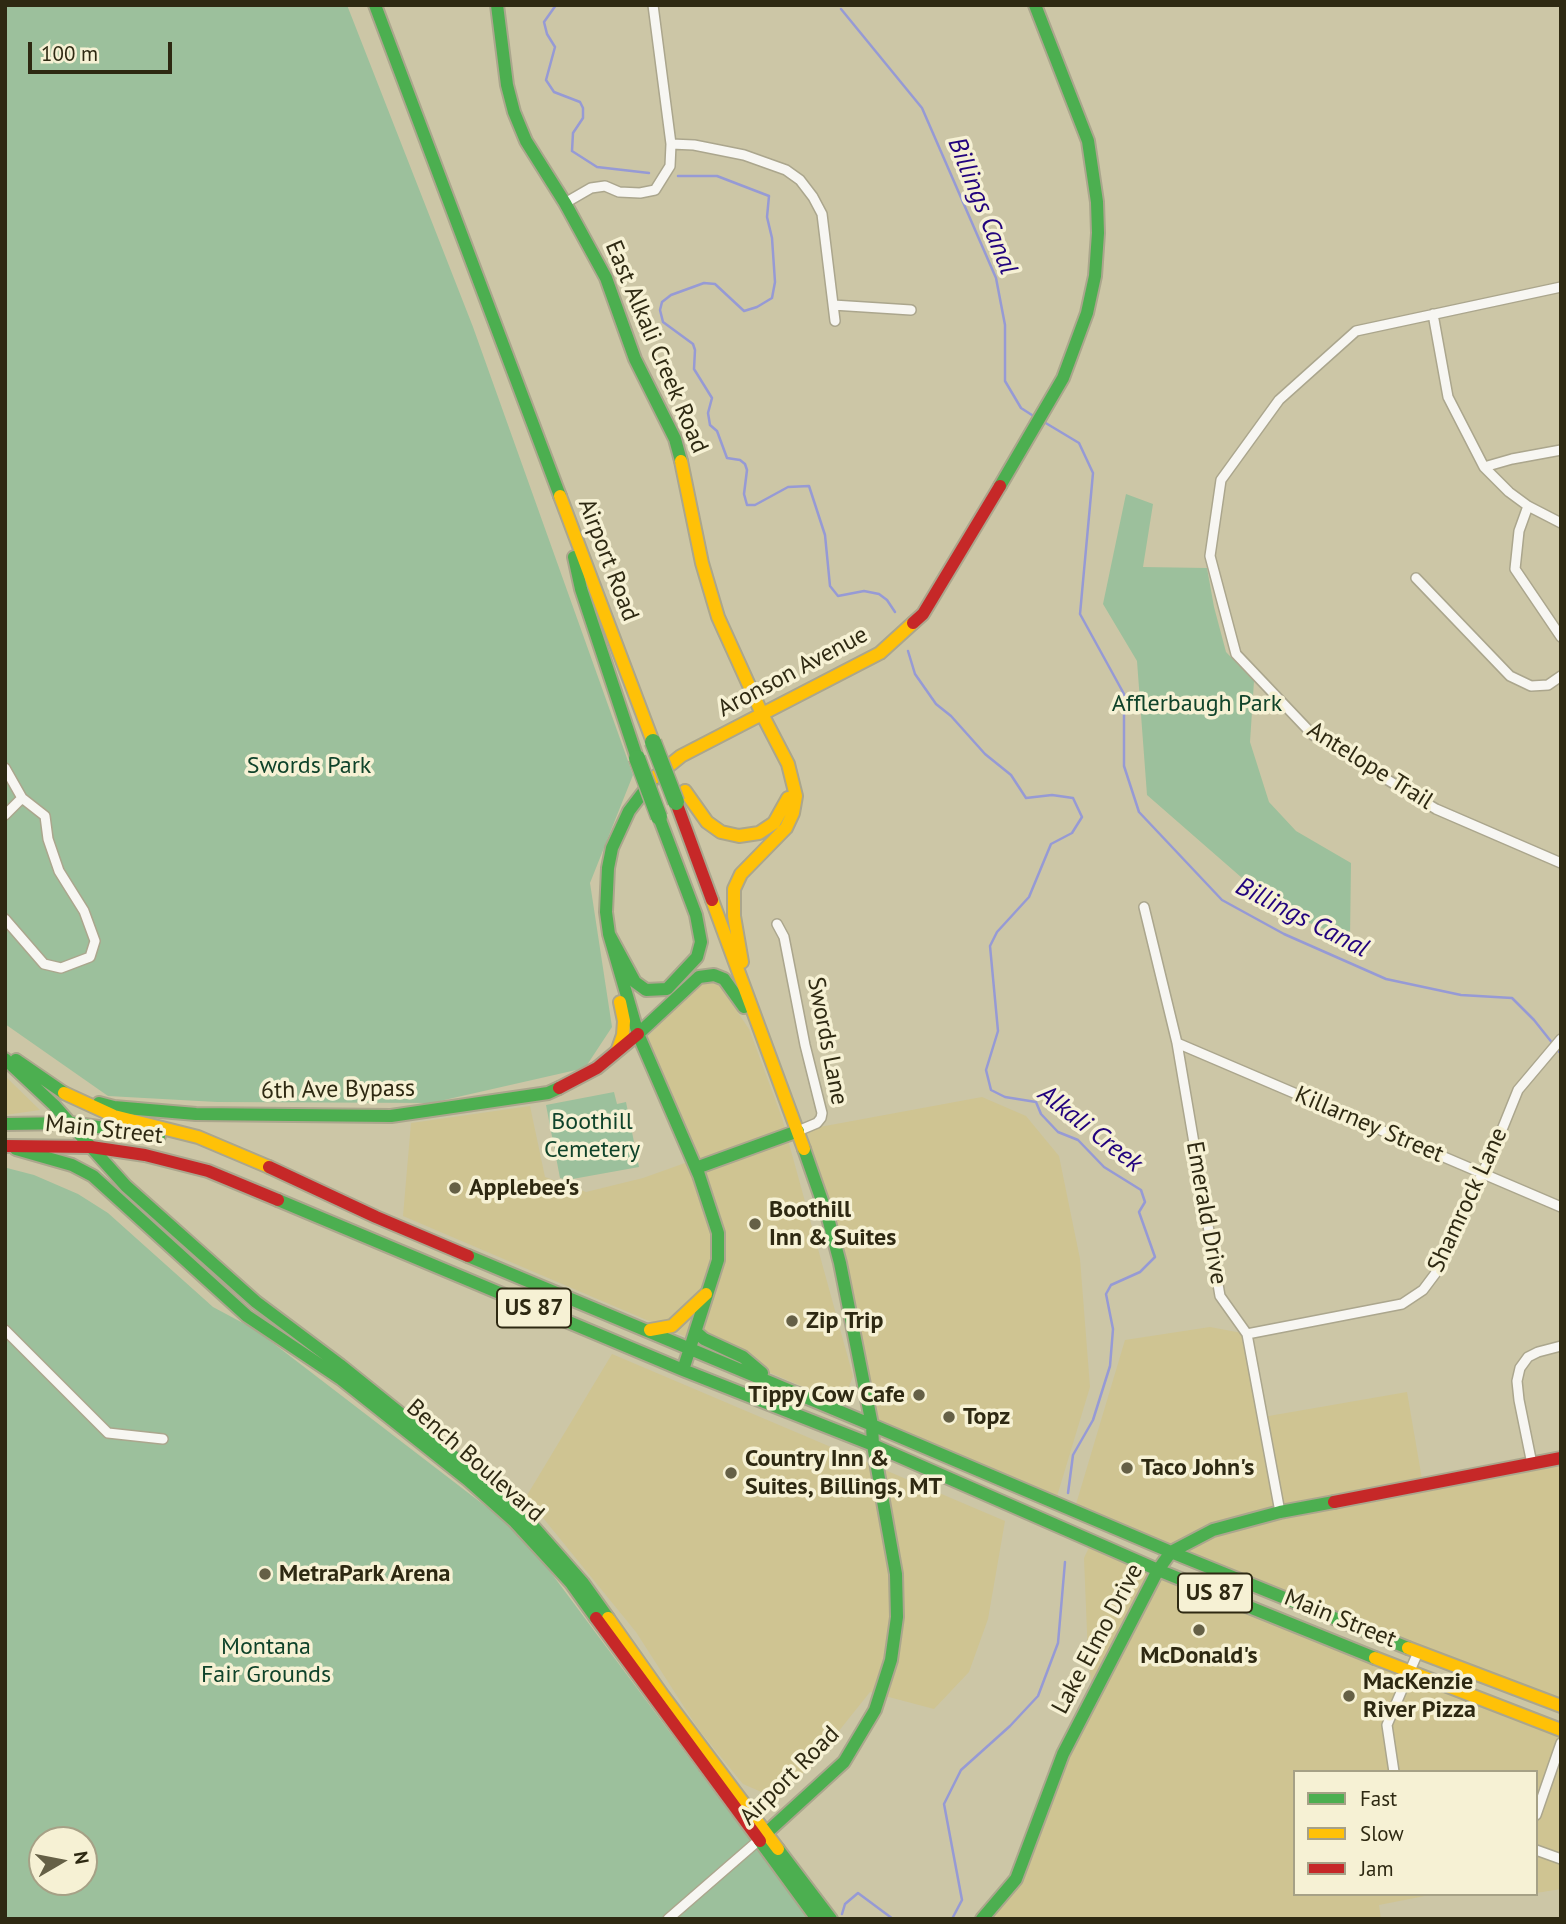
<!DOCTYPE html>
<style>
body{margin:0}
#map{position:relative;width:1566px;height:1924px;overflow:hidden;background:#ccc6a6;font-family:"PT Sans",sans-serif}
canvas{display:block}
.frame{position:absolute;inset:0;border:7px solid #2e2912;pointer-events:none}
.legend{position:absolute;left:1293px;top:1770px;width:245px;height:126px;box-sizing:border-box;background:#f6f1d4;border:2px solid #a6a186;margin:0;padding:9px 12px;list-style:none;font-size:21px;color:#2e2912}
.legend li{display:flex;align-items:center;gap:14px;height:35px}
.legend b{width:35px;border:2px solid #a6a186}
.north{position:absolute;left:28px;top:1826px;width:70px;height:70px;box-sizing:border-box;background:#f6f1d4;border:2px solid #a6a186;border-radius:50%;rotate:80deg;font-size:19px;font-weight:700;line-height:28px;text-align:center;color:#2e2912}
.north::after{content:'';display:block;margin:auto;width:24px;height:32px;background:#656046;clip-path:polygon(50% 0,100% 100%,50% 72%,0 100%)}
.scale{position:absolute;left:28px;top:42px;width:144px;height:32px;box-sizing:border-box;border:4px solid #2e2912;border-top:0;padding-left:9px;font-size:21px;line-height:24px;white-space:nowrap;color:#2e2912;-webkit-text-stroke:5px #f6f1d4;paint-order:stroke}
</style>
<div id="map">
<canvas width="1566" height="1924"></canvas>
<div class="frame"></div>
<ul class="legend">
<li><b style="height:9px;background:#4caf50"></b>Fast</li>
<li><b style="height:9px;background:#ffc107"></b>Slow</li>
<li><b style="height:9px;background:#c62828"></b>Jam</li>
</ul>
<div class="north">N</div>
<div class="scale">100 m</div>
</div>
<script>
const c = document.querySelector('canvas').getContext('2d');
c.lineJoin = 'round';
function fillPath(path, color) { c.fillStyle = color; c.fill(path, 'evenodd'); }
const shape = rows => new Path2D(rows.map(r => 'M' + r).join(''));
function stroke(path, color, width, dash) { c.strokeStyle = color; c.lineWidth = width; c.lineCap = dash ? 'butt' : 'round'; c.setLineDash(dash || []); c.stroke(path); }
function drawText(font, color, halo, rows, align = 'center') {
  c.font = font + ' "PT Sans",sans-serif'; c.lineWidth = 7; c.setLineDash([]); c.textBaseline = 'middle'; c.strokeStyle = halo; c.fillStyle = color; for (const [text, x, y, turn = 0] of rows) {
    c.save(); c.translate(x, y); c.rotate((+turn || 0) * Math.PI / 180); c.textAlign = isNaN(turn) ? turn : align; if (halo) c.strokeText(text, 0, 0); c.fillText(text, 0, 0); c.restore();
  }
}
fillPath(shape([
 [705,980,718,983,749,1029,782,1118,853,1376,845,1397,834,1400,403,1216,411,1123,530,1106,545,1177,586,1192,643,1178,699,1158,646,1038],
 [5,1076,40,1110,5,1115],
 [982,1097,1026,1116,1059,1156,1080,1259,1090,1387,1055,1503,872,1425,838,1257,798,1131],
 [1210,1327,1247,1334,1263,1417,1407,1392,1423,1485,1561,1458,1561,1704,1074,1511,1125,1340],
 [612,1354,1005,1521,988,1619,969,1672,934,1709,870,1692,810,1767,773,1797,743,1784,699,1730,636,1632,526,1497],
 [1092,1541,1561,1730,1561,1889,1536,1893,1536,1772,1295,1772,1295,1894,1435,1894,1379,1905,1381,1919,982,1919,1016,1879,1093,1696,1088,1656,1084,1558]
]), '#cfc492');
fillPath(shape([
 [5,5,347,5,473,327,633,775,590,883,612,1027,585,1068,431,1103,217,1102,108,1096,5,1024],
 [1126,494,1153,504,1143,567,1207,568,1214,607,1226,652,1254,681,1250,742,1269,802,1296,831,1351,863,1350,939,1281,912,1147,795,1137,661,1103,604],
 [614,1092,617,1104,626,1102,639,1167,567,1180,560,1178,546,1105],
 [7,1168,34,1175,78,1194,108,1213,213,1307,256,1330,501,1518,543,1562,809,1919,5,1919,5,1169],
 [42,1840,84,1840,84,1882,42,1882]
]), '#9cc09c');
stroke(shape([
 [556,5,544,22,547,34,555,47,546,80,554,92,580,102,583,108,583,118,573,133,572,151,597,167,649,173],
 [841,9,922,108,996,278,1005,325,1005,381,1021,408,1035,417],
 [678,176,717,176,769,196,767,217,772,238,775,282,772,298,757,307,744,311,715,284,704,283,671,295,662,302,660,310,663,322,693,344,695,350,694,369,712,398,708,413,710,425,717,431,727,458,740,460,745,464,747,470,744,494,747,505,755,505,788,487,809,486,825,535,830,586,838,596,864,591,879,594,887,600,895,612],
 [1044,422,1079,443,1093,473,1080,614,1124,694,1124,766,1139,812,1222,900,1284,934,1386,979,1461,995,1512,998,1534,1020,1561,1054],
 [908,651,915,674,936,704,951,716,985,754,1011,775,1026,798,1052,795,1073,798,1082,817,1072,833,1051,844,1029,897,997,932,990,946,998,1031,986,1070,991,1090,1005,1097,1036,1102,1041,1114,1058,1132,1078,1140,1104,1167,1141,1190,1145,1202,1139,1212,1155,1257,1140,1272,1111,1285,1106,1294,1113,1329,1110,1366,1093,1420,1073,1455,1068,1493],
 [842,1914,845,1904,858,1893,893,1919],
 [952,1919,962,1900,944,1804,961,1770,1010,1726,1038,1696,1058,1643,1065,1562]
]), '#969ad5', 2.5);
const street = shape([
 [671,144,694,145,744,155,786,170,800,180,813,197,822,214,835,321],
 [565,203,591,188,605,186,619,192,640,193,655,190,670,166,671,144,653,5],
 [1561,287,1356,331,1279,400,1221,480,1210,556,1236,654,1313,735,1436,809,1561,863],
 [833,305,911,310],
 [1433,314,1448,397,1484,467,1509,492,1528,506,1561,523],
 [1484,467,1512,459,1561,450],
 [1528,506,1519,531,1515,569,1561,637],
 [1416,578,1510,676,1531,686,1548,685,1561,676],
 [5,768,22,798,45,816,48,839,59,871,84,911,95,941,90,957,61,968,44,964,5,919],
 [5,815,22,798],
 [1144,907,1177,1043,1220,1296,1247,1334,1280,1512],
 [777,924,784,937,805,1045,822,1113,821,1118,817,1123,798,1131],
 [1177,1043,1561,1207],
 [5,1330,108,1433,163,1439],
 [1247,1334,1402,1304,1423,1290,1435,1274,1497,1142,1518,1090,1561,1039],
 [1532,1464,1519,1400,1517,1381,1520,1368,1528,1357,1538,1352,1561,1346],
 [1394,1772,1387,1725,1418,1652],
 [1536,1815,1561,1743],
 [1536,1850,1561,1859],
 [668,1919,759,1840]
]);
const fast = shape([
 [375,5,560,496],
 [497,5,507,85,514,112,526,141,565,203,606,278,635,359,675,439,681,461],
 [1000,486,1063,378,1087,313,1095,276,1098,233,1097,202,1088,141,1035,5],
 [574,557,581,589,637,758],
 [654,778,629,811,612,848,608,868,606,912,609,934,638,1034,699,1175,718,1233,718,1260,683,1370],
 [609,934,635,982,646,990,667,989,697,957,701,942,696,915,659,817],
 [638,1034,699,977,714,975,724,979,744,1007],
 [5,1059,54,1105,91,1147],
 [16,1060,64,1093],
 [99,1103,114,1107,196,1114,391,1116,548,1093,559,1088],
 [5,1124,71,1123,159,1136],
 [91,1147,126,1186,256,1302,340,1365,489,1485,531,1524,583,1583,608,1618],
 [16,1149,72,1165,93,1176,247,1316,341,1379,468,1480,514,1521,571,1583,596,1618],
 [696,1168,798,1131],
 [278,1200,683,1370,873,1445,872,1425,840,1263,828,1218,804,1149],
 [468,1256,872,1425],
 [696,1332,704,1339,743,1357,762,1373],
 [872,1425,1171,1552,1408,1648],
 [873,1445,1158,1570,1375,1658],
 [763,1836,844,1762,875,1710,891,1660,897,1617,896,1574,873,1445],
 [760,1841,817,1919],
 [778,1849,831,1919],
 [982,1919,1016,1879,1063,1754,1158,1570,1171,1552,1213,1530,1280,1512,1334,1502]
]);
const slow = shape([
 [681,461,702,563,718,617,762,714],
 [560,496,653,742],
 [654,778,681,756,880,653,913,623],
 [685,791,707,822,721,832,739,836,759,833,774,823,788,798],
 [712,900,804,1149],
 [742,962,734,916,734,889,741,874,786,828,793,813,796,796,788,764,762,714],
 [618,1049,623,1035,624,1021,620,1002],
 [64,1093,114,1116,198,1137,269,1167],
 [650,1330,672,1326,706,1294],
 [608,1618,661,1693,778,1849],
 [1408,1648,1561,1706],
 [1375,1658,1561,1730]
]);
const jam = shape([
 [913,623,923,614,1000,486],
 [676,802,712,900],
 [559,1088,597,1068,638,1034],
 [5,1146,91,1147,145,1155,208,1171,278,1200],
 [269,1167,376,1217,468,1256],
 [1334,1502,1561,1458],
 [596,1618,760,1841]
]);
stroke(street, '#aba68d', 12);
stroke(fast, '#aba68d', 16);
stroke(slow, '#aba68d', 16);
stroke(jam, '#aba68d', 16);
stroke(street, '#f7f6f2', 9);
stroke(fast, '#4caf50', 12);
stroke(slow, '#ffc107', 12);
stroke(jam, '#c62828', 12);
const fastBridge = shape([
 [653,742,676,802],
 [637,758,659,817]
]);
stroke(fastBridge, '#aba68d', 19, []);
stroke(fastBridge, '#4caf50', 16);
for (const [x, y, r, color] of [
 [455,1188,7,"#656046"],
 [755,1224,7,"#656046"],
 [792,1321,7,"#656046"],
 [919,1395,7,"#656046"],
 [949,1417,7,"#656046"],
 [1127,1468,7,"#656046"],
 [731,1473,7,"#656046"],
 [265,1574,7,"#656046"],
 [1199,1630,7,"#656046"],
 [1349,1696,7,"#656046"]
]) { const dot = new Path2D(); dot.arc(x, y, r, 0, 2 * Math.PI); c.fillStyle = color; c.fill(dot); stroke(dot, '#f6f1d4', 2.5); }
for (const [x, y, w] of [
 [534,1308,74],
 [1215,1593,74]
]) { const box = new Path2D(); box.roundRect(x - w / 2, y - 19.5, w, 39, 5); c.fillStyle = '#f6f1d4'; c.fill(box); stroke(box, '#2e2912', 2); }
drawText('bold 23px', '#2e2912', null, [
 ["US 87",534,1308],
 ["US 87",1215,1593]
]);
drawText('24px', '#2e2912', '#f6f1d4', [
 ["East Alkali Creek Road",656,347,67],
 ["Airport Road",608,560,69],
 ["Aronson Avenue",793,672,-28],
 ["Antelope Trail",1370,766,32],
 ["Swords Lane",827,1041,79],
 ["6th Ave Bypass",338,1090,-1],
 ["Killarney Street",1369,1125,23],
 ["Main Street",104,1130,6],
 ["Shamrock Lane",1468,1200,-65],
 ["Emerald Drive",1206,1213,80],
 ["Bench Boulevard",475,1461,41],
 ["Main Street",1340,1619,22],
 ["Lake Elmo Drive",1098,1639,-62],
 ["Airport Road",790,1776,-45]
]);
drawText('24px', '#0f432a', '#f6f1d4', [
 ["Afflerbaugh Park",1197,704],
 ["Swords Park",309,766],
 ["Boothill",592,1122],
 ["Cemetery",592,1150],
 ["Montana",266,1647],
 ["Fair Grounds",266,1675]
]);
drawText('bold 24px', '#2e2912', '#f6f1d4', [
 ["Applebee's",469,1188],
 ["Boothill",769,1210],
 ["Inn & Suites",769,1238],
 ["Zip Trip",806,1321],
 ["Tippy Cow Cafe",905,1395,"right"],
 ["Topz",963,1417],
 ["Country Inn &",745,1459],
 ["Suites, Billings, MT",745,1487],
 ["Taco John's",1141,1468],
 ["MetraPark Arena",279,1574],
 ["McDonald's",1199,1656,"center"],
 ["MacKenzie",1363,1682],
 ["River Pizza",1363,1710]
], 'left');
drawText('italic 26px', '#22037e', '#f6f1d4', [
 ["Billings Canal",982,206,68],
 ["Billings Canal",1302,918,27],
 ["Alkali Creek",1090,1129,38]
]);
</script>
